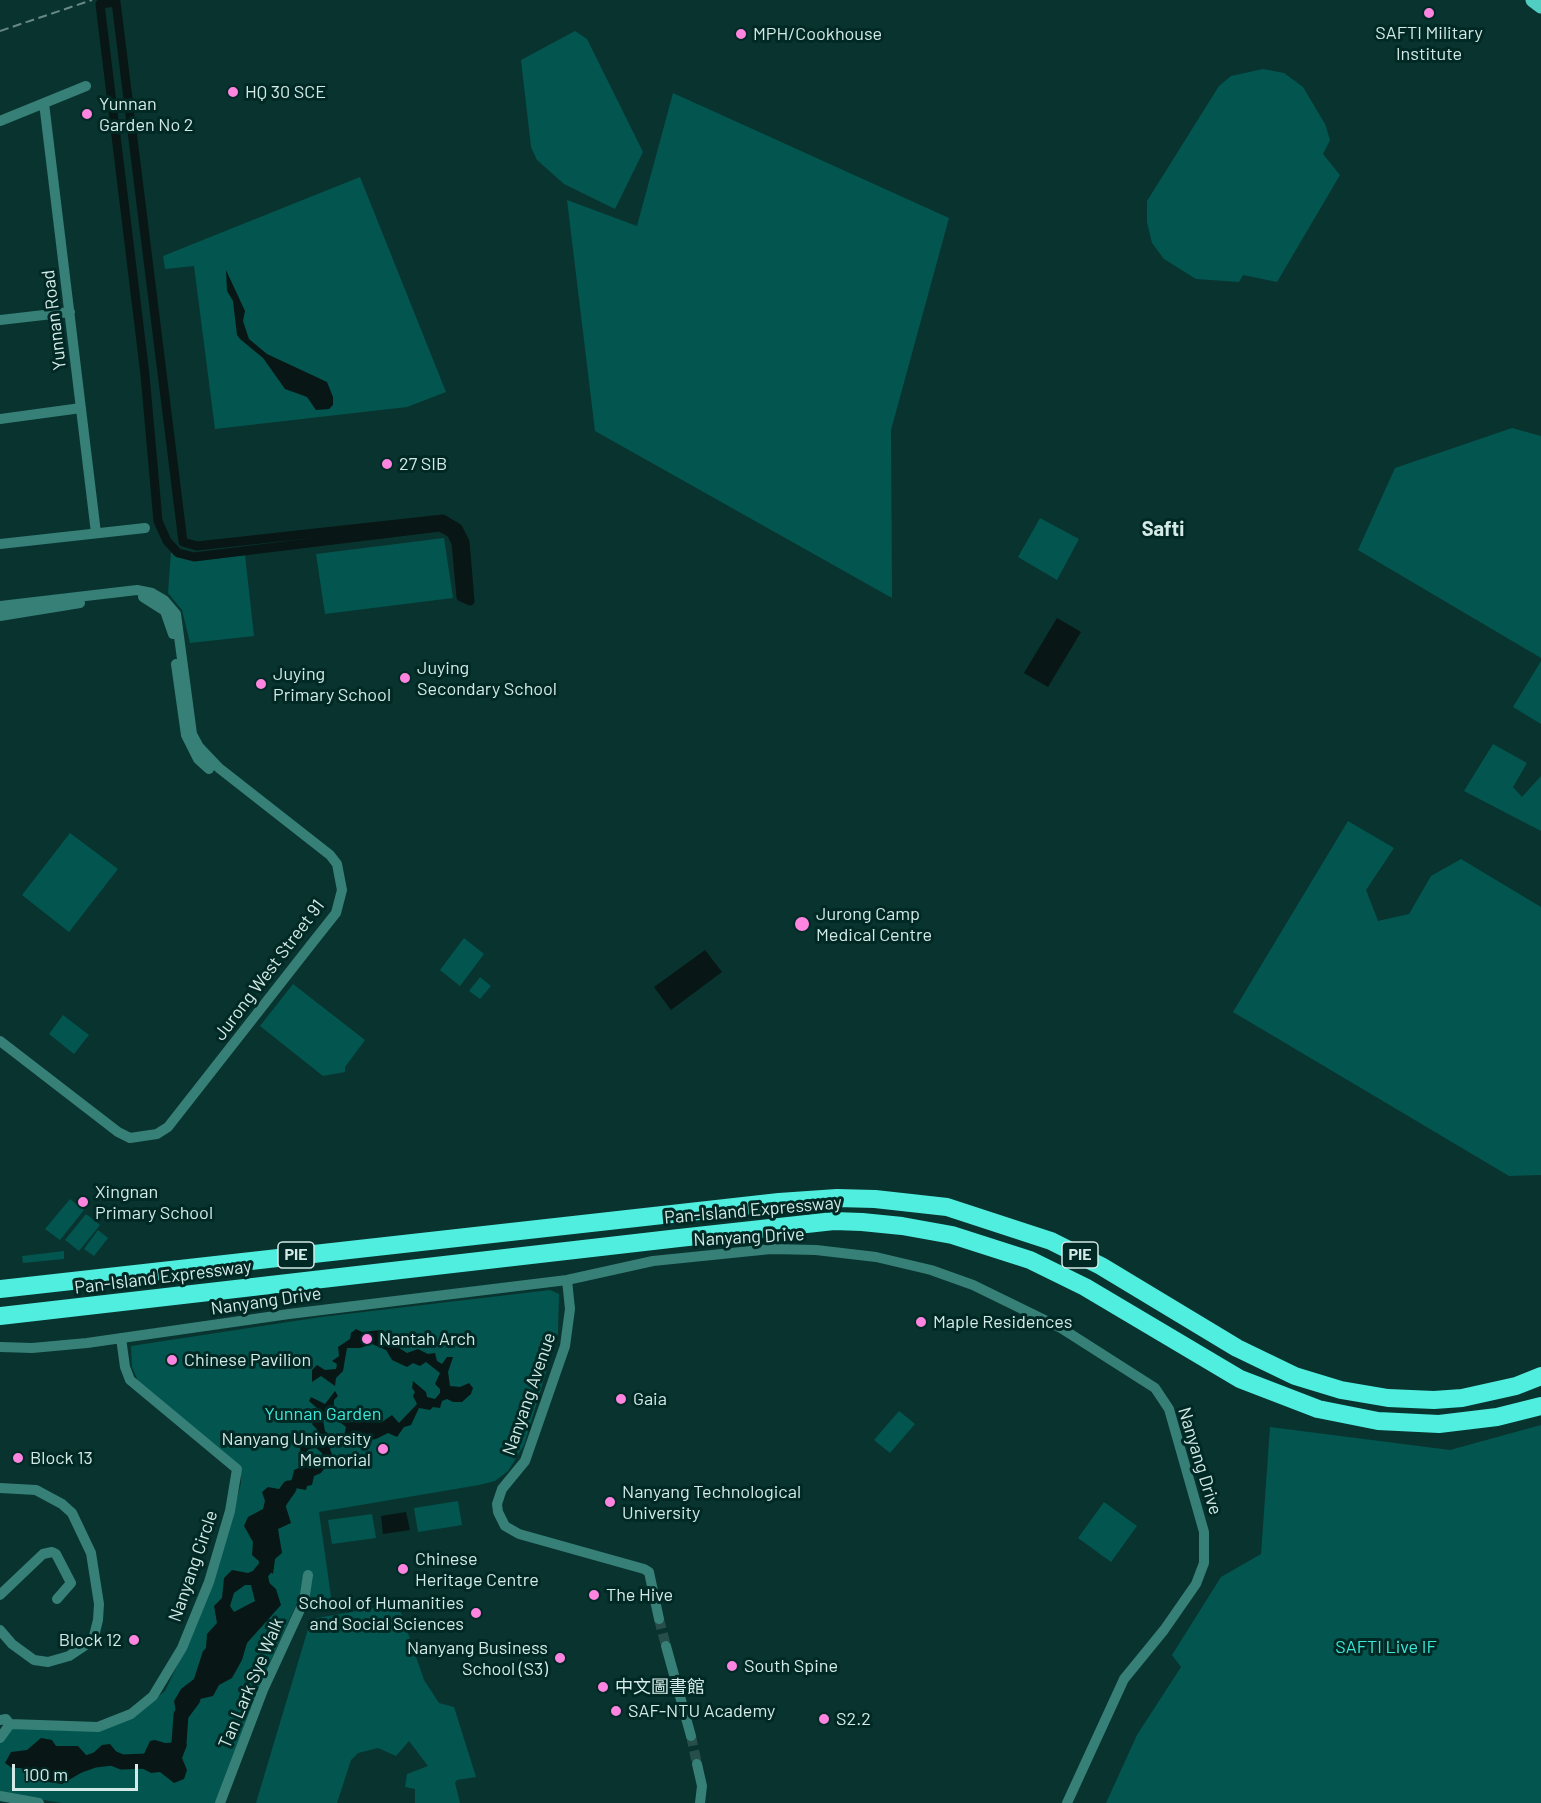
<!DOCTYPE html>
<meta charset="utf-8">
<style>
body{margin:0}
#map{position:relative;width:1541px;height:1803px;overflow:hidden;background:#09332f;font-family:Barlow,sans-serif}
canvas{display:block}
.scale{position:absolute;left:12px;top:1764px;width:126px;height:27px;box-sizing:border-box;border:3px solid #d4eae6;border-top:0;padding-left:8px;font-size:18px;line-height:21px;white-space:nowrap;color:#d4eae6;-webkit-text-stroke:4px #002925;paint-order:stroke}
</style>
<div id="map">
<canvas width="1541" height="1803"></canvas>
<div class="scale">100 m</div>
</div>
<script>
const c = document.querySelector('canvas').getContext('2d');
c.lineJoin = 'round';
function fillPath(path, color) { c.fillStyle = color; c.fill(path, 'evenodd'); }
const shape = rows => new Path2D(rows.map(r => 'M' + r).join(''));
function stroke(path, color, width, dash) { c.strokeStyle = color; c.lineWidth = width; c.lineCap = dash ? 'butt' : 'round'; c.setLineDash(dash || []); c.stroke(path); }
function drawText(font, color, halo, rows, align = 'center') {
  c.font = font + ' Barlow,"Noto Sans SC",sans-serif'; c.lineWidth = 6; c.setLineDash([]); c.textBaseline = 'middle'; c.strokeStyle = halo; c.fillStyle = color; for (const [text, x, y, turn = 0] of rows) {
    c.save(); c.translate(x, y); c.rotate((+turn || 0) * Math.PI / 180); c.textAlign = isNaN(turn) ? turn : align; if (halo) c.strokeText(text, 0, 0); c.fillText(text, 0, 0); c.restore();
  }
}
fillPath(shape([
 [575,31,587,39,643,152,615,209,564,184,537,160,531,147,521,60],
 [1263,69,1284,73,1303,87,1325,124,1330,140,1323,154,1340,175,1277,282,1243,275,1239,282,1196,279,1164,259,1152,243,1147,222,1147,201,1219,86,1231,76],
 [673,93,949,218,891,430,892,598,595,431,567,200,637,226],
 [360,177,446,392,407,407,215,429,194,266,165,269,163,256],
 [1512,428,1541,436,1541,658,1358,550,1395,468],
 [1040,518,1079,539,1057,580,1018,557],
 [444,538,453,598,325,614,316,554],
 [171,552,195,561,245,555,254,636,190,643,182,610,168,593],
 [1541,661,1541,724,1513,707],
 [1493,744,1527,763,1513,787,1522,797,1541,776,1541,831,1464,791],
 [1348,821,1394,848,1366,890,1378,921,1409,914,1431,876,1461,859,1541,907,1541,1175,1509,1176,1233,1012],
 [70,833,118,869,69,932,22,895],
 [464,938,484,954,460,986,440,970],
 [480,977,491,986,480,999,469,991],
 [293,984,365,1040,345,1067,345,1072,323,1076,260,1026],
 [63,1015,89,1035,74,1054,49,1034],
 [70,1199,84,1210,60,1240,45,1229],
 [86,1214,100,1225,79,1251,65,1240],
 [98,1230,108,1238,94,1256,84,1249],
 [64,1251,64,1259,23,1263,22,1256],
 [550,1290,559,1294,558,1333,524,1445,508,1471,495,1481,479,1485,319,1512,332,1604,308,1608,297,1603,274,1653,215,1803,62,1803,0,1793,0,1740,11,1728,97,1731,134,1717,165,1691,189,1641,232,1517,241,1483,241,1468,138,1381,132,1367,131,1346,321,1317],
 [899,1411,915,1424,890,1453,874,1440],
 [1541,1425,1541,1803,1106,1803,1137,1735,1181,1667,1172,1655,1221,1577,1261,1554,1270,1427,1450,1450],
 [458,1501,462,1525,418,1532,414,1508],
 [1104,1502,1137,1526,1111,1562,1078,1538],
 [372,1514,376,1538,332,1544,328,1520],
 [398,1604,424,1680,439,1703,454,1707,476,1777,457,1780,455,1783,460,1803,415,1803,415,1789,405,1787,407,1774,428,1766,409,1741,396,1756,378,1748,358,1753,351,1760,337,1803,256,1803,311,1619]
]), '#03564f');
fillPath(shape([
 [226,270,245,311,243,321,249,339,267,354,327,382,333,397,333,405,329,409,316,410,307,397,285,389,263,358,240,339,237,335,233,301,227,291],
 [1057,618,1081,632,1048,687,1024,673],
 [705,950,722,972,671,1010,654,987],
 [356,1329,362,1332,381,1330,386,1336,387,1346,396,1346,407,1353,418,1349,428,1354,435,1353,437,1361,442,1364,447,1357,453,1357,448,1372,450,1386,460,1387,469,1383,473,1388,471,1394,462,1402,453,1402,447,1399,442,1401,440,1408,433,1407,430,1410,419,1408,411,1425,404,1427,397,1437,388,1433,376,1439,358,1442,351,1437,345,1445,332,1446,330,1449,333,1457,321,1473,314,1476,312,1485,307,1486,306,1490,295,1488,292,1491,286,1485,292,1479,294,1470,301,1467,300,1445,315,1444,315,1436,319,1432,312,1424,318,1409,309,1401,311,1397,325,1404,335,1391,338,1396,334,1400,334,1412,347,1423,365,1419,382,1422,392,1415,399,1423,417,1404,413,1396,415,1392,412,1388,413,1381,426,1392,427,1397,435,1399,440,1393,440,1389,435,1384,440,1373,426,1362,420,1366,413,1363,407,1367,392,1360,386,1350,372,1344,360,1348,347,1348,343,1371,336,1378,335,1386,321,1376,312,1382,312,1370,317,1365,325,1370,336,1369,337,1364,332,1361,339,1356,338,1347,350,1339,351,1333],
 [333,1417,346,1427,344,1436,334,1438,325,1431,323,1420],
 [316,1448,322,1453,323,1460,318,1466,311,1467,305,1462,304,1455,309,1449],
 [268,1487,279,1489,287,1497,286,1507,291,1523,278,1529,282,1553,275,1559,273,1574,252,1555,253,1542,244,1526,248,1517,263,1509,265,1501,262,1492],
 [406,1512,410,1530,383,1534,381,1516],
 [232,1570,248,1573,255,1570,276,1589,281,1605,247,1643,242,1660,232,1678,219,1685,213,1696,200,1699,193,1711,179,1714,176,1712,174,1701,181,1689,194,1679,203,1651,206,1648,207,1634,217,1623,214,1606,222,1598,224,1578],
 [245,1585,251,1585,255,1601,234,1612,230,1606,234,1593],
 [41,1738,52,1740,56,1746,78,1746,87,1756,91,1767,62,1784,35,1780,21,1768,12,1768,5,1763,11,1752,27,1750],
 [155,1740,165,1743,185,1742,187,1745,182,1758,187,1770,184,1779,174,1783,160,1772,151,1773,136,1765,135,1755,144,1754,150,1741],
 [110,1744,119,1755,127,1757,130,1767,122,1769,109,1763,97,1765,92,1754,102,1745]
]), '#081715');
stroke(shape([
 [116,2,183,542,197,546,443,519,458,528,465,542,470,601,461,597,456,543,451,533,440,527,194,557,178,553,167,541,158,521,145,375,100,4,116,2]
]), '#081715', 9);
stroke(shape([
 [273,1511,289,1488],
 [264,1594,260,1574,266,1567,268,1548],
 [72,1768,95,1760,112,1758,122,1762,147,1761,167,1764,173,1760,179,1743,181,1715,193,1699]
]), '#081715', 15);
stroke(shape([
 [659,1619,666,1646],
 [691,1736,697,1764]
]), '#274e4a', 10, [10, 5]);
stroke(shape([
 [44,103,96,533],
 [0,121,86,86],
 [0,320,70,312],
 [0,419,81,408],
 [0,544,145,528],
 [143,597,165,611,173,634],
 [0,606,137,590,152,593,164,600,176,614,192,734,199,747,219,768,330,855,337,864,342,890,336,913,313,942,168,1127,157,1134,130,1138,118,1132,0,1041],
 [0,616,80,603],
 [176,664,186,735,198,759,209,769],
 [567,1280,570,1309,565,1346,525,1461,502,1489,497,1504,498,1512,505,1526,519,1534,644,1569,649,1572,659,1619],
 [0,1347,32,1348,87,1343,289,1314,567,1280,653,1261,771,1249,816,1250,876,1257,931,1270,973,1285,1061,1328,1155,1388,1169,1409,1204,1532,1204,1563,1196,1584,1164,1630,1124,1679,1067,1803],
 [0,1488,36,1490,62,1504,72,1513,91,1553,99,1604,98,1620,93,1640,69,1656,48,1662,34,1660,12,1644,0,1630],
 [0,1595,43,1554,52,1552,56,1554,71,1583,57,1599],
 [666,1646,691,1736],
 [0,1720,6,1719,10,1724,0,1738],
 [10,1724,98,1727,131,1714,153,1696,182,1648,209,1582,230,1511,237,1469,130,1380,125,1367,121,1338],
 [697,1764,702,1786,700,1803],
 [0,1796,39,1803],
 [220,1803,263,1690,304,1601,308,1575]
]), '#368078', 10);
stroke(shape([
 [1533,0,1541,6]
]), '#50cec1', 15);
stroke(shape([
 [0,1289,779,1202,837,1198,875,1199,947,1207,1051,1241,1101,1266,1237,1348,1295,1376,1341,1390,1388,1398,1434,1400,1462,1398,1516,1386,1541,1376],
 [0,1316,679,1238,834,1221,862,1222,902,1226,952,1235,1030,1260,1085,1287,1240,1379,1318,1409,1378,1421,1439,1424,1497,1417,1541,1406]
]), '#4feedf', 18);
stroke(shape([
 [0,31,92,0]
]), '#688884', 2, [9, 4.5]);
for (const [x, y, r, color] of [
 [1429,13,6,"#fe85df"],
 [741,34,6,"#fe85df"],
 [233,92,6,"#fe85df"],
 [87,114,6,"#fe85df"],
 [387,464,6,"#fe85df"],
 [405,678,6,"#fe85df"],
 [261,684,6,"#fe85df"],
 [802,924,8,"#fe85df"],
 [83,1202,6,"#fe85df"],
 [921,1322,6,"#fe85df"],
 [367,1339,6,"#fe85df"],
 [172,1360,6,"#fe85df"],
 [621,1399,6,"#fe85df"],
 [383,1449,6,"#fe85df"],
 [18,1458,6,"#fe85df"],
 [610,1502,6,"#fe85df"],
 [403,1569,6,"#fe85df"],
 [594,1595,6,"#fe85df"],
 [476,1613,6,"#fe85df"],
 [134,1640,6,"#fe85df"],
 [560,1658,6,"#fe85df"],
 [732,1666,6,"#fe85df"],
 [603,1687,6,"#fe85df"],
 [616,1711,6,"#fe85df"],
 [824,1719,6,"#fe85df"]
]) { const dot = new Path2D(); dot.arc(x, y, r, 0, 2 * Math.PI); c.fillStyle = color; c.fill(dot); stroke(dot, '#002925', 2); }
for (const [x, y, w] of [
 [296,1255,36],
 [1080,1255,36]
]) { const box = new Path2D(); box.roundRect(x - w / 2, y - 13, w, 26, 4.5); c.fillStyle = '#002925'; c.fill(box); stroke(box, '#d4eae6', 1.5); }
drawText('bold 16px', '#d4eae6', null, [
 ["PIE",296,1255],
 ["PIE",1080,1255]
]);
drawText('18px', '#d4eae6', '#002925', [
 ["SAFTI Military",1429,33,"center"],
 ["Institute",1429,54,"center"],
 ["MPH/Cookhouse",753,34],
 ["HQ 30 SCE",245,92],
 ["Yunnan",99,104],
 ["Garden No 2",99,125],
 ["27 SIB",399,464],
 ["Juying",417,668],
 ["Secondary School",417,689],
 ["Juying",273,674],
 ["Primary School",273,695],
 ["Jurong Camp",816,914],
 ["Medical Centre",816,935],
 ["Xingnan",95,1192],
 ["Primary School",95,1213],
 ["Maple Residences",933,1322],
 ["Nantah Arch",379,1339],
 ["Chinese Pavilion",184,1360],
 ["Gaia",633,1399],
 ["Nanyang University",371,1439,"right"],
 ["Memorial",371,1460,"right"],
 ["Block 13",30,1458],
 ["Nanyang Technological",622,1492],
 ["University",622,1513],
 ["Chinese",415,1559],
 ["Heritage Centre",415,1580],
 ["The Hive",606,1595],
 ["School of Humanities",464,1603,"right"],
 ["and Social Sciences",464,1624,"right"],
 ["Block 12",122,1640,"right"],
 ["Nanyang Business",548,1648,"right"],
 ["School (S3)",548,1669,"right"],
 ["South Spine",744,1666],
 ["中文圖書館",615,1687],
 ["SAF-NTU Academy",628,1711],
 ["S2.2",836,1719]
], 'left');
drawText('18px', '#d4eae6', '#002925', [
 ["Yunnan Road",54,320,-97],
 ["Jurong West Street 91",269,970,-53],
 ["Pan-Island Expressway",753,1210,-5],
 ["Nanyang Drive",749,1237,-3],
 ["Pan-Island Expressway",163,1277,-7],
 ["Nanyang Drive",266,1301,-8],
 ["Nanyang Avenue",529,1394,-71],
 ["Nanyang Drive",1200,1461,73],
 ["Nanyang Circle",193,1566,-71],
 ["Tan Lark Sye Walk",251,1683,-67]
]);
drawText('18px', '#3ee8d8', '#002925', [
 ["Yunnan Garden",323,1414],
 ["SAFTI Live IF",1386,1647]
]);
drawText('bold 20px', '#d4eae6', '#002925', [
 ["Safti",1163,529]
]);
</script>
